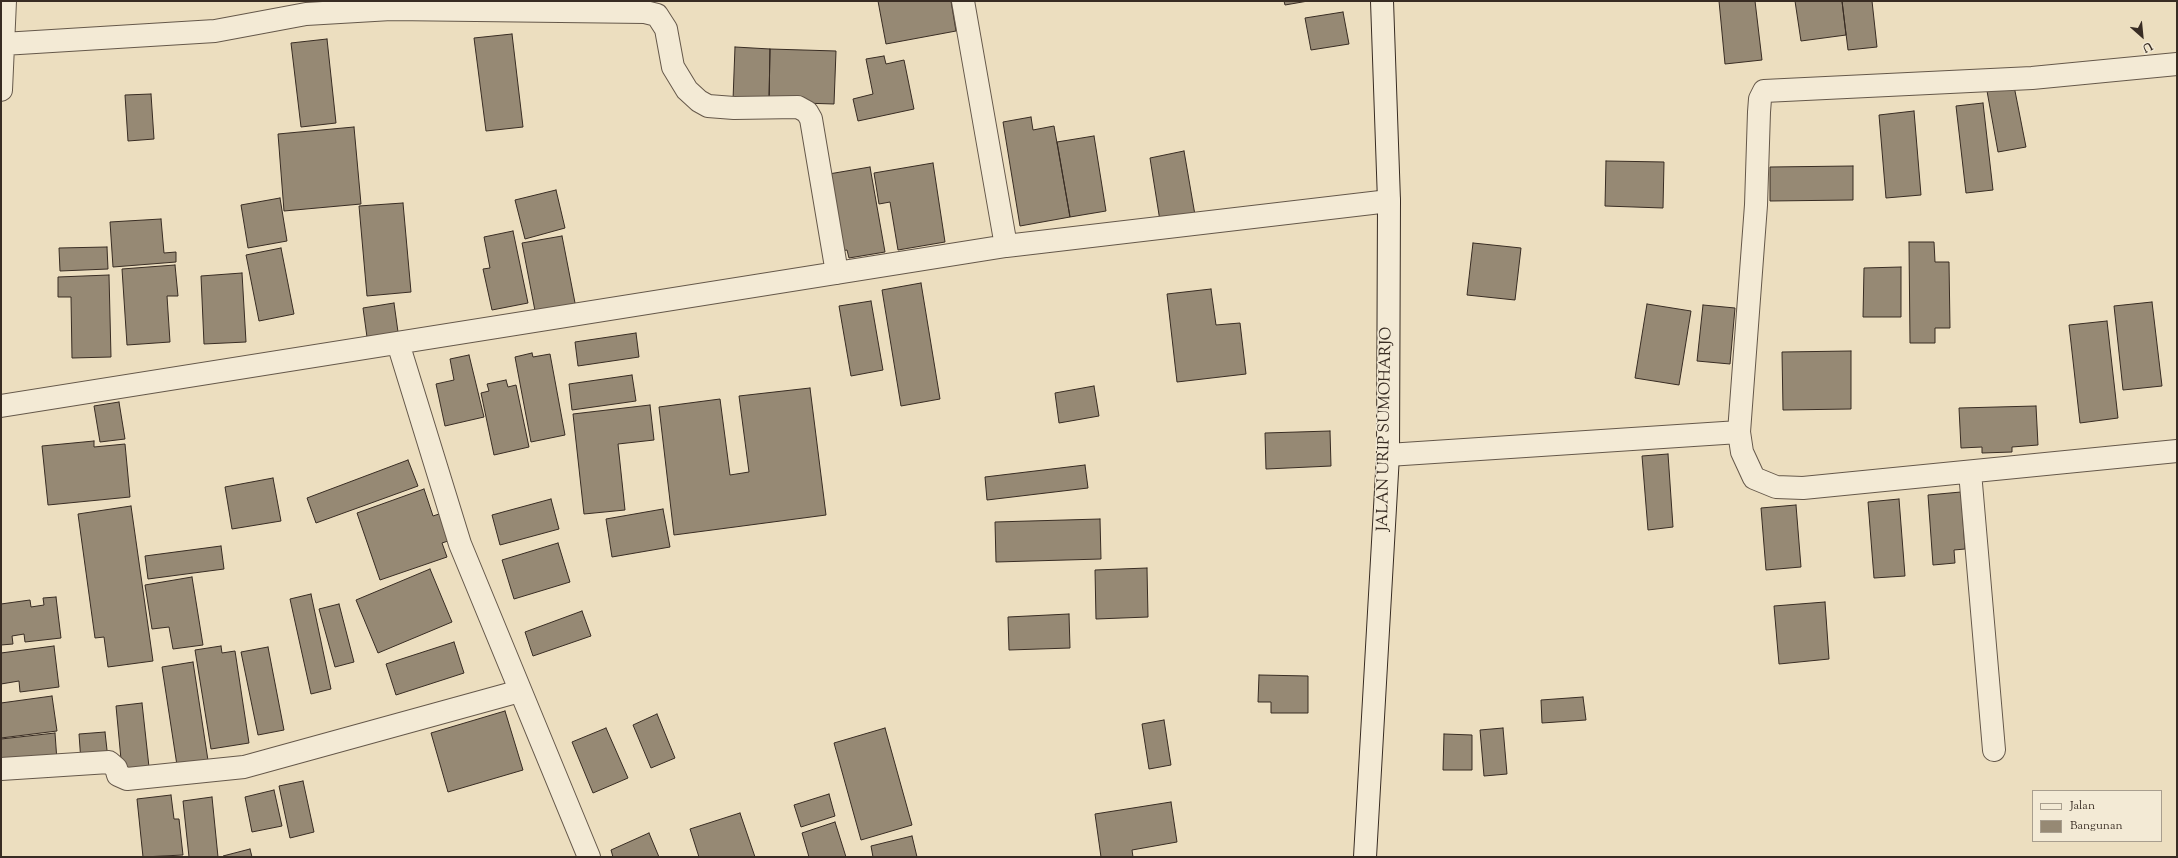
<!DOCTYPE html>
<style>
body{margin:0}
#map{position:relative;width:2178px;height:858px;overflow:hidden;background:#ecdebf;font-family:"Sorts Mill Goudy",serif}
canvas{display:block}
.frame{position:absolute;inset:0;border:2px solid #382c23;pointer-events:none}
.legend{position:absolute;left:2032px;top:790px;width:130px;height:52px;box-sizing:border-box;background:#f3ead5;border:1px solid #a89e8e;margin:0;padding:5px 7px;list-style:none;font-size:12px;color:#382c23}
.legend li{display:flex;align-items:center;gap:8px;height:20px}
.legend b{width:20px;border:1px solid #a89e8e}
.north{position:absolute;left:2122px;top:16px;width:40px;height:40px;-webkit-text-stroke:3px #f3ead5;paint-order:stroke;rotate:153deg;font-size:11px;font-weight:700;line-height:16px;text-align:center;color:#382c23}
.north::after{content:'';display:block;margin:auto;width:14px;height:18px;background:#382c23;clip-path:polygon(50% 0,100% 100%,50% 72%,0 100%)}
</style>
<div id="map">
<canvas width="2178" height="858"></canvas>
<div class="frame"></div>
<ul class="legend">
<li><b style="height:5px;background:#f3ead5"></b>Jalan</li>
<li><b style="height:11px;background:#968974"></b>Bangunan</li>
</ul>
<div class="north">U</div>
</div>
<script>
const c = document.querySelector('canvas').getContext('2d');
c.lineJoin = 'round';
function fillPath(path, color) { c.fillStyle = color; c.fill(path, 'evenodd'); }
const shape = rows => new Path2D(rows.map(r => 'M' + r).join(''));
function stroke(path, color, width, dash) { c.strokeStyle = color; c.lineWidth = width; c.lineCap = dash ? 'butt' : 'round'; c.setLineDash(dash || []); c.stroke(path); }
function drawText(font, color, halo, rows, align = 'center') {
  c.font = font + ' "Sorts Mill Goudy",serif'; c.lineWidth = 3; c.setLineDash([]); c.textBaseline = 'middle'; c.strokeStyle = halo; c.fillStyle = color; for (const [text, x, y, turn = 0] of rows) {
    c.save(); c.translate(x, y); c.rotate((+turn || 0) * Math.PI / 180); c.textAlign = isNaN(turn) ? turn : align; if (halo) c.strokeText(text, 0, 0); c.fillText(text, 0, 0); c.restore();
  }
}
const building = shape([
 [878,1,951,1,956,31,886,44,878,1],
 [1284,1,1308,1,1285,5,1284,1],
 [1719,1,1755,1,1762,60,1725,64,1719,1],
 [1795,1,1842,1,1846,35,1801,41,1795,1],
 [1842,1,1872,1,1877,47,1848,50,1842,1],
 [1343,12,1349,44,1311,50,1305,18,1343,12],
 [512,34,523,127,486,131,474,38,512,34],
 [327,39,336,123,301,127,291,43,327,39],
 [735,47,770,49,769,102,733,100,735,47],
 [770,49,836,51,834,104,769,102,770,49],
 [884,56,886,64,904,60,914,109,858,121,853,99,873,94,866,59,884,56],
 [2014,86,2026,147,1998,152,1987,91,2014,86],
 [151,94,154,139,128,141,125,95,151,94],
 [1983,103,1993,190,1966,193,1956,106,1983,103],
 [1914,111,1921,195,1886,198,1879,115,1914,111],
 [1031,117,1033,130,1054,126,1070,217,1020,226,1003,122,1031,117],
 [354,127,361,204,284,211,278,134,354,127],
 [1094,136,1106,211,1070,217,1057,142,1094,136],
 [1184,151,1195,215,1160,221,1150,158,1184,151],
 [1606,161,1664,162,1663,208,1605,206,1606,161],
 [933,163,945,242,898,250,890,202,879,204,874,173,933,163],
 [1853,166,1853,200,1770,201,1770,167,1853,166],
 [870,167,885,252,849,258,847,250,836,252,823,175,870,167],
 [556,190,565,228,525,239,515,200,556,190],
 [280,198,287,241,248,248,241,205,280,198],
 [403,203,411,292,367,296,359,206,403,203],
 [161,219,164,253,176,252,176,262,113,267,110,222,161,219],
 [513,231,528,303,492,310,483,269,490,268,484,237,513,231],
 [562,236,576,308,536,316,522,243,562,236],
 [1909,242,1934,242,1935,262,1949,262,1950,328,1935,328,1935,343,1910,343,1909,242],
 [1473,243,1521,248,1515,300,1467,295,1473,243],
 [107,247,108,269,60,271,59,248,107,247],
 [281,248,294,314,259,321,246,255,281,248],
 [175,265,178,296,167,296,170,342,127,345,122,269,175,265],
 [1901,267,1901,317,1863,317,1864,268,1901,267],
 [242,273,246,342,204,344,201,276,242,273],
 [109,275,111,357,72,358,71,297,58,297,58,277,109,275],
 [921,283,940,399,901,406,882,290,921,283],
 [1211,289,1216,325,1240,323,1246,374,1177,382,1167,294,1211,289],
 [871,301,883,370,851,376,839,306,871,301],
 [2152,302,2162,386,2123,390,2114,306,2152,302],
 [394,303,398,332,367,337,363,308,394,303],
 [1647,304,1691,311,1679,385,1635,378,1647,304],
 [1703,305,1735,308,1730,364,1697,361,1703,305],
 [2107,321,2118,418,2080,423,2069,325,2107,321],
 [636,333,639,357,578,366,575,342,636,333],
 [1851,351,1851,409,1783,410,1782,352,1851,351],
 [532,353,533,357,550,354,565,435,531,442,515,357,532,353],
 [469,355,484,417,445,426,436,384,454,380,450,359,469,355],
 [632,375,636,401,572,410,569,384,632,375],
 [506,380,508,387,516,385,529,447,494,455,481,393,489,391,487,384,506,380],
 [1094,386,1099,416,1059,423,1055,393,1094,386],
 [810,388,826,515,674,535,659,407,720,399,730,475,749,472,739,396,810,388],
 [119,402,125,439,100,442,94,406,119,402],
 [650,405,654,440,618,444,625,510,584,514,573,414,650,405],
 [2036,406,2038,445,2012,447,2012,452,1982,453,1982,447,1961,448,1959,408,2036,406],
 [1330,431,1331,466,1266,469,1265,433,1330,431],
 [94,441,94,447,125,444,130,497,48,505,42,446,94,441],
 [1668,454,1673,527,1648,530,1642,456,1668,454],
 [408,460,418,486,316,523,307,498,408,460],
 [1085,465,1088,488,987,500,985,477,1085,465],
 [273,478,281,521,232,529,225,487,273,478],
 [424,489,433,516,442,513,451,540,442,543,447,557,380,580,357,513,424,489],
 [1961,492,1965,549,1954,550,1955,563,1933,565,1928,495,1961,492],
 [551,499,559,529,500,545,492,515,551,499],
 [1899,499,1905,576,1874,578,1868,502,1899,499],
 [1796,505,1801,567,1766,570,1761,508,1796,505],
 [131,506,153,661,108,667,104,637,95,638,78,514,131,506],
 [663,509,670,547,612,557,606,519,663,509],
 [1100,519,1101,559,996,562,995,522,1100,519],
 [558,543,570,582,514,599,502,560,558,543],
 [221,546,224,569,148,579,145,556,221,546],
 [1147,568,1148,617,1096,619,1095,570,1147,568],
 [430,569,452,622,378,653,356,600,430,569],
 [192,577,203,645,173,649,169,627,152,629,145,585,192,577],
 [311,594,331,689,311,694,290,599,311,594],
 [56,597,61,638,25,642,24,634,12,636,13,644,1,645,1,604,30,600,31,607,44,605,43,598,56,597],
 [1825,602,1829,659,1779,664,1774,606,1825,602],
 [339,604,354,662,335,667,319,609,339,604],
 [582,611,591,636,533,656,525,632,582,611],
 [1069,614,1070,648,1009,650,1008,617,1069,614],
 [454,642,464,673,396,695,386,664,454,642],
 [54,646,59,687,20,692,19,681,1,684,1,653,54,646],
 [221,646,222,653,235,651,249,743,211,749,195,650,221,646],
 [268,647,284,730,258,735,241,652,268,647],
 [193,662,209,767,178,772,162,667,193,662],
 [1259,675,1308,676,1308,713,1271,713,1271,702,1258,702,1259,675],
 [52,696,57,731,1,738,1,703,52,696],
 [1583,697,1586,720,1542,723,1541,700,1583,697],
 [142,703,149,767,122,770,116,706,142,703],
 [505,711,523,770,448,792,431,733,505,711],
 [657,714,675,758,651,768,633,725,657,714],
 [1164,720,1171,765,1149,769,1142,724,1164,720],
 [606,728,628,778,593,793,572,742,606,728],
 [885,728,912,825,861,840,834,743,885,728],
 [1503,728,1507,774,1484,776,1480,730,1503,728],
 [105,732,108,759,81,762,79,734,105,732],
 [55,733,57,761,1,761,1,739,55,733],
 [1444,734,1472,735,1472,770,1443,770,1444,734],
 [303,781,314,832,290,838,279,786,303,781],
 [274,790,282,826,252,832,245,797,274,790],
 [829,794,835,816,801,827,794,805,829,794],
 [171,795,174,819,179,819,183,855,143,857,137,799,171,795],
 [212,797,218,857,189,857,183,801,212,797],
 [1171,802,1177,842,1132,850,1133,857,1101,857,1095,814,1171,802],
 [740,813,755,857,699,857,690,829,740,813],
 [835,822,846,857,809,857,802,833,835,822],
 [649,833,659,857,613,857,611,850,649,833],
 [912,836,917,857,873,857,871,846,912,836],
 [250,849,252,857,224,857,223,856,250,849]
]);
fillPath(building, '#968974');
stroke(building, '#382c23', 1);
const street = shape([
 [963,1,1006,246],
 [3,44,215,31,306,14,391,9,645,12,657,15,666,29,673,67,687,90,699,101,708,106,734,108,798,107,807,112,811,119,837,273],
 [1,90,5,1],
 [398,343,460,544,589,857],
 [1,406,1006,246,1389,201],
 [1739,432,1756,205,1759,112,1760,99,1764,91,2032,78,2177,64],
 [1388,455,1739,432,1742,452,1754,478,1776,487,1803,488,2177,451],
 [1970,472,1994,750],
 [1,769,109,762,116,768,118,775,127,779,244,767,520,691]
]);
const secondary = shape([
 [1365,857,1388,455,1389,201,1382,1]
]);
stroke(street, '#65584a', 24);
stroke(secondary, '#382c23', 24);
stroke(street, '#f3ead5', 22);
stroke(secondary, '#f3ead5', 22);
drawText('16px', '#382c23', '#f3ead5', [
 ["JALAN URIP SUMOHARJO",1386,429,-89]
]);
</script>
